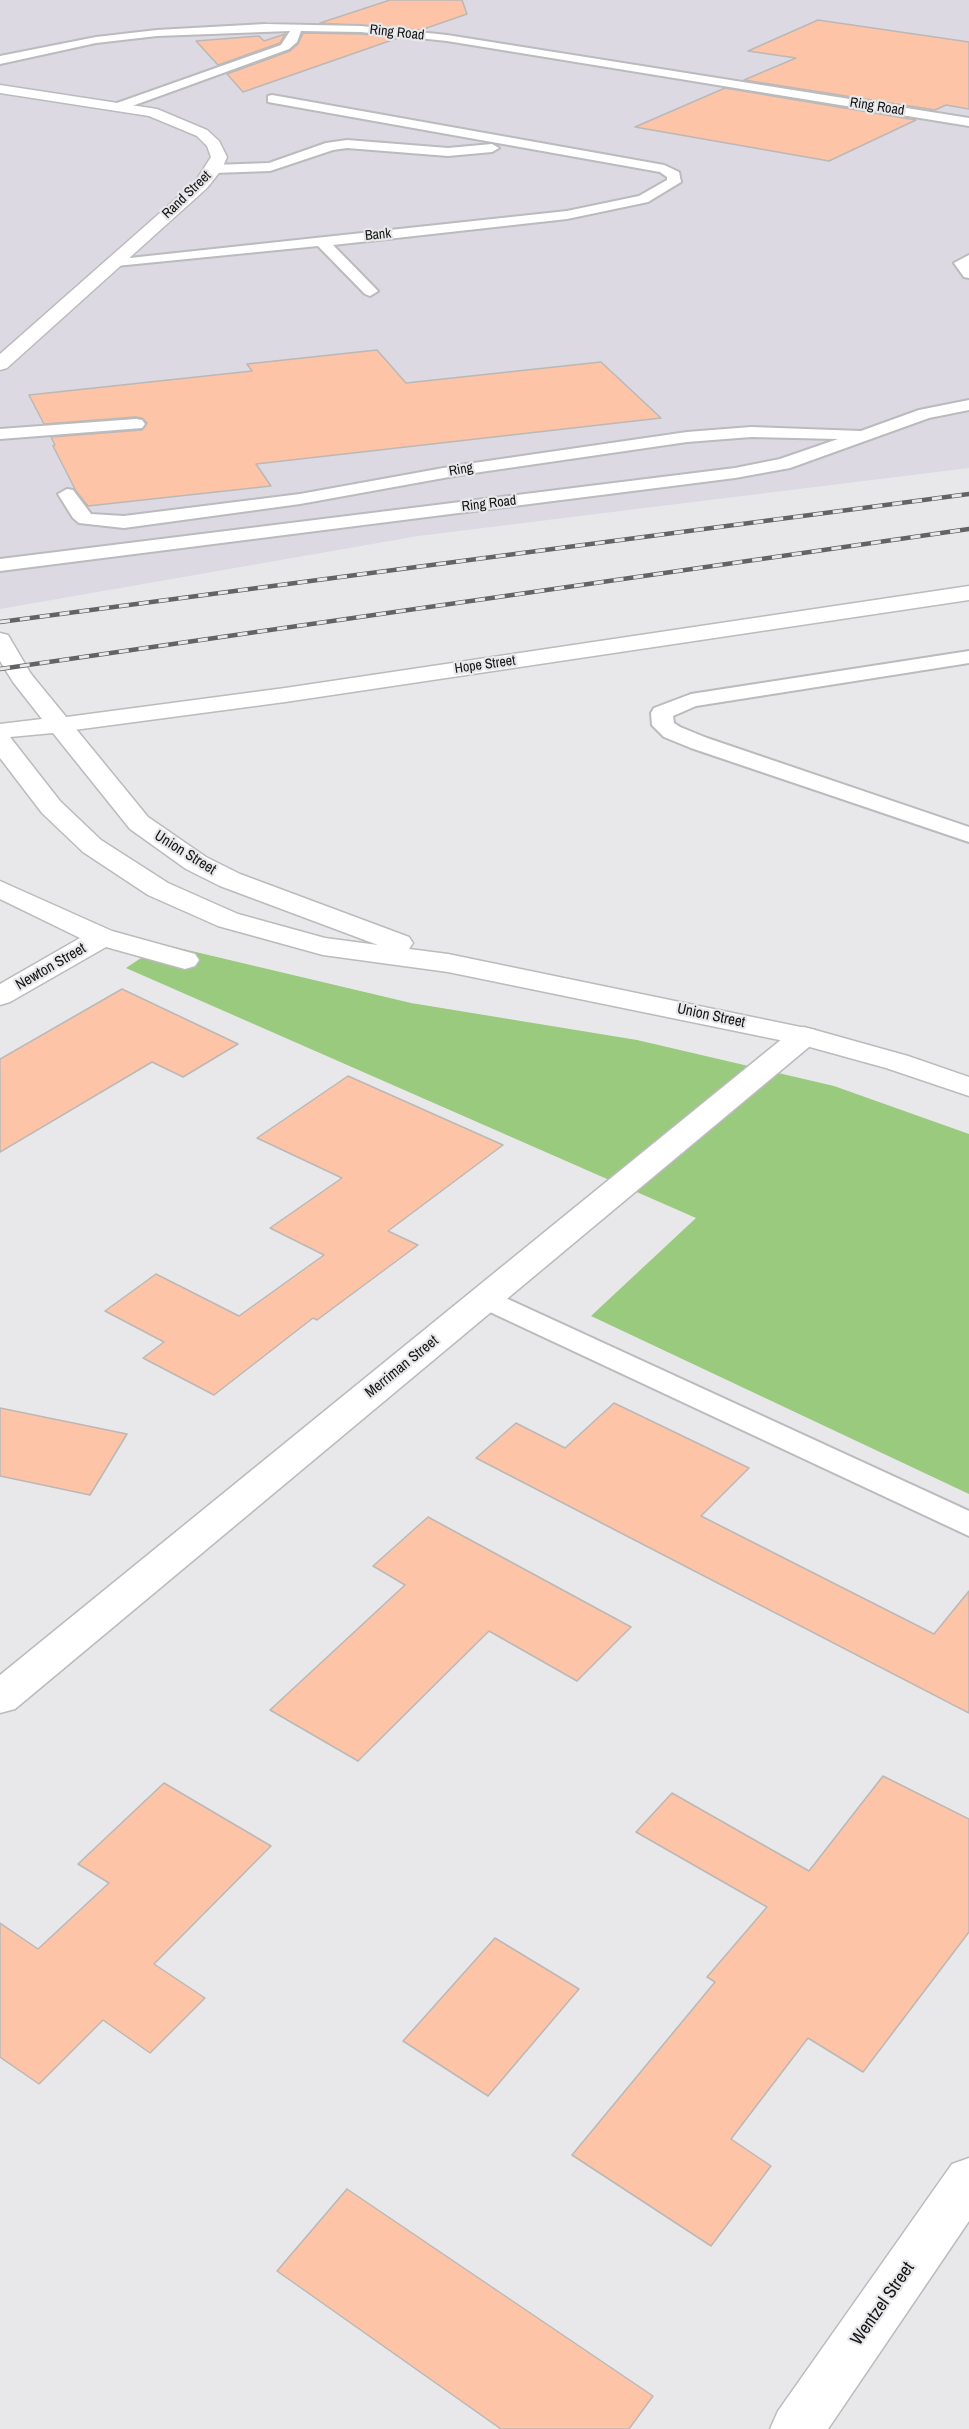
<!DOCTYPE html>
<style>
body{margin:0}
canvas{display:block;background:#e8e7ea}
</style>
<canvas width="969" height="2429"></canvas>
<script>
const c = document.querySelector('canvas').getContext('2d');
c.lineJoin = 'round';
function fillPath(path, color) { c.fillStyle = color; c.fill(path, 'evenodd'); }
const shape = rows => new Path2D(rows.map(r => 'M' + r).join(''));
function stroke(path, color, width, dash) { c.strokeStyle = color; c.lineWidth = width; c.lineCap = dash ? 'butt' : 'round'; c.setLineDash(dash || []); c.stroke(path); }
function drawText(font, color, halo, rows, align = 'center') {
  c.font = font + ' "Archivo Narrow",sans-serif'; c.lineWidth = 4.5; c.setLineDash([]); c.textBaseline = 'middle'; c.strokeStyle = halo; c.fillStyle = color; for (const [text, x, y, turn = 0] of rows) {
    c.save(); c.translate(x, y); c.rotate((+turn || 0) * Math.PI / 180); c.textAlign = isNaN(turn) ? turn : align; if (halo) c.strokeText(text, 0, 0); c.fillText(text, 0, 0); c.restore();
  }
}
fillPath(shape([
 [0,0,969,0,969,468,418,536,0,609]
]), '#dcd9e3');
fillPath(shape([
 [162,944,411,1003,637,1040,834,1086,969,1134,969,1494,591,1316,696,1218,126,968]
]), '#99ca7e');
const building = shape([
 [390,0,462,0,467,14,421,30,320,23,390,0],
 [818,20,969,42,969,109,946,105,935,110,744,80,796,58,748,51,818,20],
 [303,33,361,34,398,38,243,92,227,74,290,51,298,44,303,33],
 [285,34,280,43,218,65,196,41,259,36,264,41,285,34],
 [725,88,916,120,829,161,635,127,725,88],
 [377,350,406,383,601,362,661,418,256,464,271,486,88,506,76,491,53,446,55,445,51,437,142,430,147,423,142,418,136,417,44,424,29,395,252,371,247,364,377,350],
 [122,989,238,1044,183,1077,152,1062,0,1152,0,1059,122,989],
 [348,1076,503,1145,388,1231,418,1245,317,1320,313,1318,214,1395,143,1358,164,1342,105,1311,156,1274,239,1316,324,1255,270,1228,342,1178,257,1138,348,1076],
 [614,1403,749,1468,701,1516,934,1634,969,1591,969,1713,476,1458,516,1423,565,1448,614,1403],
 [0,1408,127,1434,90,1495,0,1476,0,1408],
 [428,1517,631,1627,577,1681,489,1631,358,1761,270,1710,405,1585,373,1566,428,1517],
 [883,1776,969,1819,969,1932,863,2072,808,2038,731,2139,771,2166,711,2246,572,2155,715,1982,707,1977,767,1907,636,1832,672,1793,809,1871,883,1776],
 [164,1783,271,1846,154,1964,205,1998,150,2053,103,2020,39,2084,0,2057,0,1923,38,1949,109,1883,78,1864,164,1783],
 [495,1938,579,1989,488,2096,403,2041,495,1938],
 [347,2189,653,2396,629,2429,501,2429,277,2271,347,2189]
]);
fillPath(building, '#fdc4a7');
stroke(building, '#bbb8b6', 1.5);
const lane = shape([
 [265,24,361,26,447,35,969,118,969,126,447,41,361,32,301,31,297,42,289,49,121,110,115,106,117,103,281,45,290,31,157,36,96,43,0,64,0,56,96,37,157,30,265,24],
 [272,95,664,165,679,172,681,182,648,202,567,219,333,245,375,288,378,291,370,296,365,294,318,246,106,267,104,264,106,261,111,260,567,211,639,196,667,180,667,177,660,172,268,102,268,96,272,95],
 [347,140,448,148,492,144,499,148,492,152,448,156,347,148,333,150,270,171,214,173,207,169,214,165,269,163,326,143,347,140],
 [969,255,969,278,964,277,954,263,969,255],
 [969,400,969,410,929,418,790,468,735,478,0,571,0,559,735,468,780,459,838,439,751,437,687,442,460,475,300,504,124,528,79,523,73,518,58,494,67,489,73,490,91,514,124,516,300,494,460,465,687,432,751,427,861,431,919,410,969,400],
 [136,419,142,420,145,424,142,428,0,439,0,429,136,419],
 [969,651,969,663,696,706,673,716,674,723,680,727,707,738,969,827,969,842,691,748,664,737,652,725,651,713,654,708,691,694,969,651],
 [486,1289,969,1511,969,1536,475,1305,471,1298,475,1291,486,1289]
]);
const street = shape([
 [969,586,969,600,285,702,59,732,50,730,47,725,50,720,59,718,285,688,969,586],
 [0,881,112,931,195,954,199,960,195,966,185,969,106,947,10,1002,0,1005,0,984,80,938,0,899,0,881],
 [804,1027,815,1030,819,1036,815,1042,15,1709,0,1713,0,1675,793,1030,804,1027],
 [969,2158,969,2221,828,2429,770,2429,778,2411,952,2164,969,2158]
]);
const secondary = shape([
 [0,85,157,109,207,130,219,141,227,157,222,169,207,188,7,368,0,370,0,354,195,182,211,157,207,146,197,136,149,116,0,93,0,85],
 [0,633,8,635,31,674,148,817,206,857,240,874,409,937,413,943,409,949,448,954,815,1030,908,1056,969,1077,969,1096,886,1068,799,1044,448,972,323,955,218,926,148,895,83,852,42,813,0,758,0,724,42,719,13,682,0,661,0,633],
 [53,733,130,829,186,869,220,886,378,945,325,938,238,914,168,883,101,840,60,801,10,737,53,733]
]);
stroke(lane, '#bbbabd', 4);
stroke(street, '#bbbabd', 3);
stroke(secondary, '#bbbabd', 3);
fillPath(lane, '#fff');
fillPath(street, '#fff');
fillPath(secondary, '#fff');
const rail = shape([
 [0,622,969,494],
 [0,669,969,529]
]);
stroke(rail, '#636264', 4.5);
stroke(rail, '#e8e7ea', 3, [10]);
drawText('14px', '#151516', '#e8e7ea', [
 ["Ring Road",397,33,6],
 ["Ring Road",877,107,9],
 ["Rand Street",187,195,-44],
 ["Bank",378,235,-6],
 ["Ring",461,470,-10],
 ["Ring Road",489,504,-7],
 ["Hope Street",485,665,-8]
]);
drawText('15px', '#151516', '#e8e7ea', [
 ["Union Street",185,853,32],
 ["Newton Street",51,967,-30],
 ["Union Street",711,1016,12],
 ["Merriman Street",402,1367,-39]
]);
drawText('18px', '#151516', '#e8e7ea', [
 ["Wentzel Street",883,2304,-55]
]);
</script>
